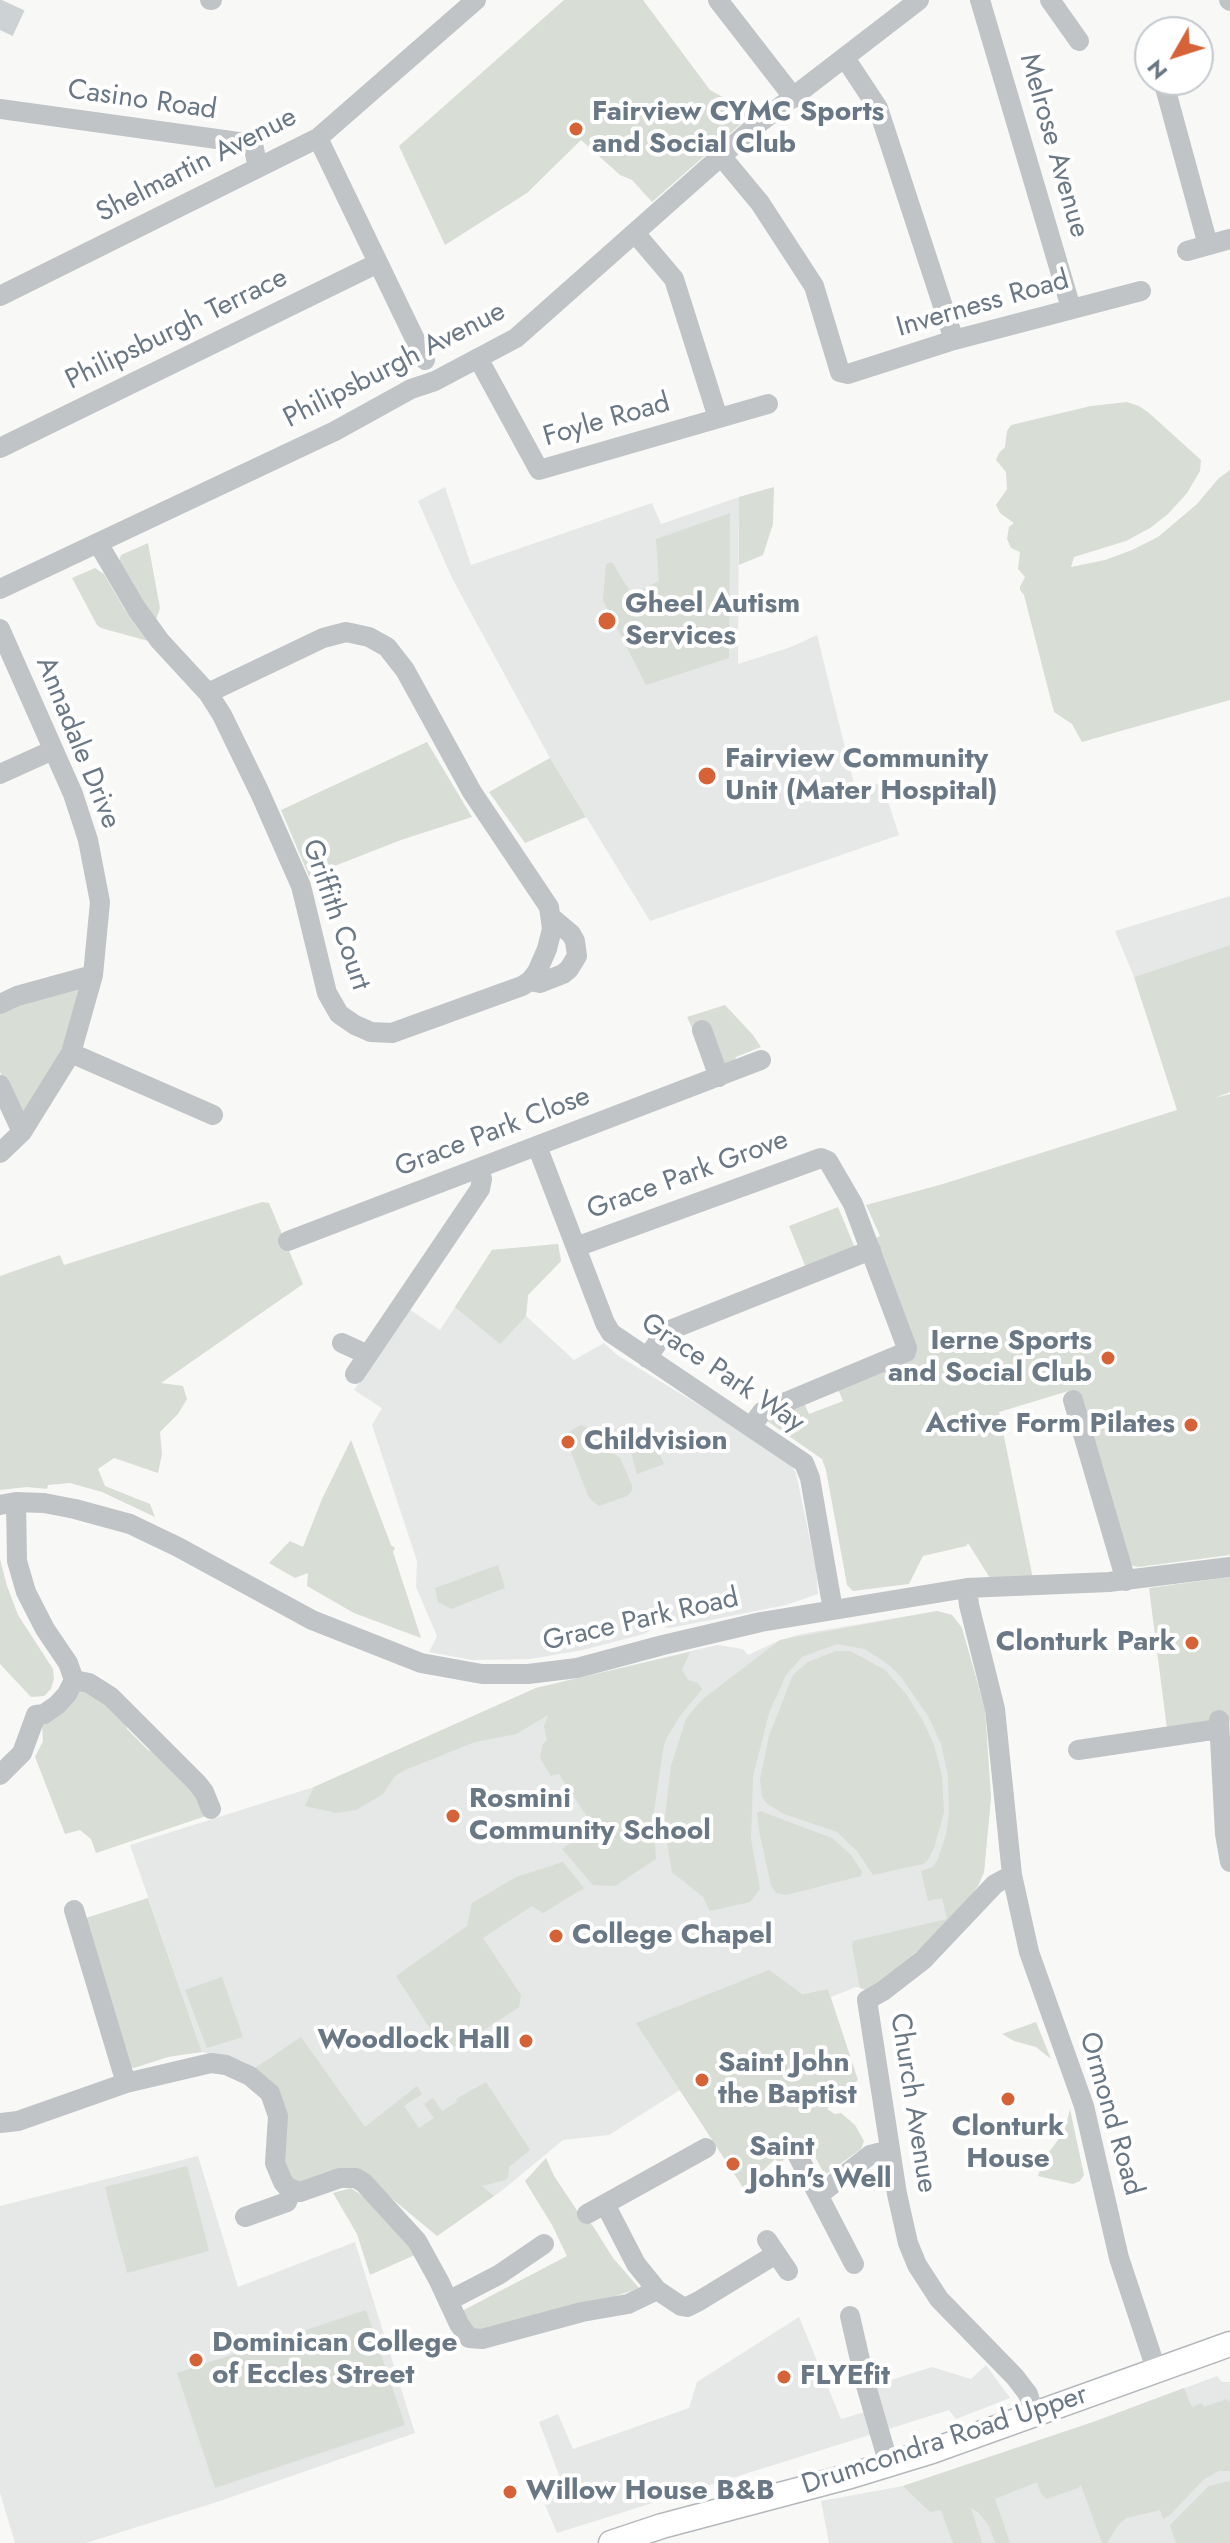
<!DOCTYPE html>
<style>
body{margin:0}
#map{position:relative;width:1230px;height:2543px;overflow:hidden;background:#f8f8f6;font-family:Jost,sans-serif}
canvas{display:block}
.north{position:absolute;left:1134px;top:16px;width:80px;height:80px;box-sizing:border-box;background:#fff;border:2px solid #c3c9ce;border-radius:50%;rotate:231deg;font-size:22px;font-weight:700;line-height:32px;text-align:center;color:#6a7885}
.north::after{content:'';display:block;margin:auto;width:28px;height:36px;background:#d66338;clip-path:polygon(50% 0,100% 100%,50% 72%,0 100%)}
</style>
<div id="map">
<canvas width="1230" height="2543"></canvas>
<div class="north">N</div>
</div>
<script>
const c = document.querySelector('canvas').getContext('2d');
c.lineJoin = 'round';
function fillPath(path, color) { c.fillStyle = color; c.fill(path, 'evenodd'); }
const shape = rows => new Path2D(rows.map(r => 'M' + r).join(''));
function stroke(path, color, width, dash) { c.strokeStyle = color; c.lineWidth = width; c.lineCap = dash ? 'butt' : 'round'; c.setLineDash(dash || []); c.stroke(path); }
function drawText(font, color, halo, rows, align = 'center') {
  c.font = font + ' Jost,sans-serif'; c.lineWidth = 8; c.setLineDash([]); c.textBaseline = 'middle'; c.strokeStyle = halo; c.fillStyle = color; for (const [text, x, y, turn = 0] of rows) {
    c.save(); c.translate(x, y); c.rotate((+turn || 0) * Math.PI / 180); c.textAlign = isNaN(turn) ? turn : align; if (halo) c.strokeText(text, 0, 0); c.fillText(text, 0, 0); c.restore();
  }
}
fillPath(shape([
 [445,487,471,565,652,503,661,524,739,497,738,664,791,647,817,635,855,788,882,783,899,835,650,921,550,758,452,578,418,501],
 [1230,896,1230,945,1134,977,1115,931],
 [558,1244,561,1261,528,1295,526,1316,574,1360,604,1343,617,1355,786,1458,796,1473,816,1569,818,1594,786,1605,670,1628,658,1626,644,1634,583,1650,530,1659,472,1660,429,1652,437,1636,416,1587,417,1561,372,1425,382,1408,354,1390,409,1309,440,1330,492,1250],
 [937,1611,952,1615,962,1628,991,1797,984,1872,978,1886,956,1914,867,1990,856,1987,831,1997,828,1989,637,2023,680,2090,609,2135,563,2140,504,2189,437,2236,261,2072,242,2061,202,2052,130,1845,314,1787,536,1688,717,1645,743,1649,748,1655,780,1640,801,1634],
 [198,2156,238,2287,355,2242,415,2433,217,2502,86,2543,15,2543,0,2493,0,2206],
 [799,2317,841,2419,872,2410,866,2388,932,2367,971,2379,986,2365,1010,2398,956,2419,949,2410,557,2533,540,2493,562,2483,539,2422,558,2414,573,2449,689,2408,697,2382],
 [1217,2376,1222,2382,1230,2382,1230,2543,829,2543,821,2501,903,2486,1096,2421]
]), '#e6e7e7');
fillPath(shape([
 [564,0,643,0,710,90,728,100,743,112,751,115,652,202,632,180,620,175,581,140,527,193,445,245,399,146],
 [1127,402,1139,406,1149,413,1201,460,1200,471,1187,493,1168,514,1150,528,1126,541,1074,557,1071,567,1105,560,1132,550,1158,537,1197,504,1218,479,1230,470,1230,700,1082,742,1072,724,1054,712,1024,595,1020,590,1020,587,1025,577,1018,569,1020,552,1011,548,1007,539,1009,527,1014,523,1000,513,996,505,1007,489,1006,472,996,460,999,453,1005,447,1007,431,1011,425,1091,406],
 [774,487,773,524,763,555,739,565,739,497],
 [730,513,729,658,646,685,603,600,606,564,612,562,632,595,659,581,656,539],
 [148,543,160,608,155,623,119,561,121,555],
 [95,568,104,574,125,610,148,641,101,628,97,625,72,578],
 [427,742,472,817,401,840,309,876,281,810],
 [550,758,586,817,525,843,489,792],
 [1230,945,1230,1092,1215,1098,1230,1094,1230,1555,1138,1567,1127,1564,1072,1390,999,1412,1033,1579,990,1578,968,1543,966,1546,923,1556,909,1584,853,1591,847,1585,826,1470,822,1459,767,1421,772,1414,804,1403,809,1414,843,1401,838,1389,892,1368,898,1381,910,1378,911,1371,902,1374,899,1366,907,1361,872,1240,880,1236,866,1205,943,1184,1177,1110,1134,977],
 [79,989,66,1044,23,1119,0,1072,0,1013,19,1003],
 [725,1005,753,1035,761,1047,736,1057,734,1063,725,1066,693,1030,687,1017],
 [262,1202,269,1203,303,1284,161,1383,183,1386,187,1399,178,1414,160,1432,162,1454,158,1473,114,1458,98,1469,105,1486,150,1504,155,1517,102,1492,70,1483,48,1485,47,1489,27,1487,0,1490,0,1276,60,1255,64,1265],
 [838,1207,855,1248,806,1268,789,1226],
 [558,1244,561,1261,528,1295,526,1316,500,1344,455,1307,492,1250],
 [581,1425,592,1430,603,1452,614,1454,620,1458,632,1485,632,1491,627,1496,599,1506,589,1498,566,1439,570,1431],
 [649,1430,664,1464,637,1474,627,1438],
 [351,1440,391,1545,395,1548,393,1552,421,1638,354,1613,307,1586,308,1573,295,1578,269,1563,290,1541,303,1547,322,1499],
 [0,1559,7,1586,18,1615,53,1669,54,1679,51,1689,44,1696,31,1697,0,1664],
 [498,1565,505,1588,451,1609,438,1602,435,1588],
 [1230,1577,1230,1724,1229,1719,1219,1720,1167,1729,1149,1588],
 [937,1611,952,1615,962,1628,985,1709,991,1797,984,1872,978,1886,956,1914,928,1942,881,1982,867,1990,860,1988,852,1946,853,1941,947,1919,942,1898,928,1901,921,1871,933,1867,937,1861,946,1835,949,1813,948,1775,941,1744,928,1716,901,1677,889,1665,865,1649,837,1644,802,1657,786,1675,769,1713,753,1777,751,1839,760,1889,750,1902,710,1911,703,1897,672,1872,666,1837,665,1817,671,1766,686,1719,693,1710,703,1699,780,1640],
 [836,1651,850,1651,885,1670,906,1694,923,1721,934,1745,942,1776,944,1812,934,1848,927,1861,923,1864,873,1875,857,1851,837,1832,784,1814,766,1803,762,1797,760,1779,769,1736,793,1675,808,1662],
 [690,1652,682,1670,688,1680,698,1683,702,1689,680,1716,666,1739,663,1750,653,1818,656,1859,615,1886,593,1885,562,1849,586,1832,582,1824,588,1818,559,1774,551,1776,540,1758,542,1746,547,1740,544,1726,548,1715,516,1734,475,1742,405,1770,395,1776,383,1794,356,1810,336,1813,305,1806,314,1787,536,1688],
 [78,1690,89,1690,125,1721,127,1729,148,1750,156,1753,196,1792,206,1816,96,1853,91,1839,80,1830,65,1834,35,1757,43,1741,42,1725],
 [760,1811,832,1838,851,1855,862,1872,861,1876,786,1895,776,1893,771,1885,759,1831,757,1813],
 [563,1862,584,1888,543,1913,532,1906,483,1938,521,1995,519,2007,460,2046,442,2047,396,1976,467,1926,472,1903,516,1877],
 [148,1898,202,2052,168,2057,134,2068,130,2067,86,1918],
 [769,1970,802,1994,828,1989,858,2080,827,2109,835,2114,841,2113,855,2125,864,2141,861,2149,825,2175,808,2144,779,2163,775,2159,744,2189,636,2023],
 [222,1977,243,2037,207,2048,185,1990],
 [1036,2022,1051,2059,1036,2047,1014,2041,1002,2034],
 [301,2037,365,2127,417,2086,422,2094,404,2106,419,2128,434,2118,424,2104,433,2098,442,2111,457,2102,456,2099,486,2082,530,2150,509,2167,508,2177,505,2180,482,2186,494,2196,437,2236,360,2172,304,2184,294,2182,283,2170,282,2100,275,2084,255,2068],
 [1070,2109,1084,2175,1080,2181,1073,2184,1038,2176,1043,2160,1064,2132],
 [546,2158,554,2176,576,2209,593,2226,613,2258,639,2288,596,2303,483,2333,470,2331,460,2312,567,2256,552,2225,525,2181],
 [187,2166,209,2251,127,2273,105,2187],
 [351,2188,364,2197,417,2254,370,2275,357,2234,333,2193],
 [366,2310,405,2425,215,2488,177,2373],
 [1184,2388,1192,2407,1202,2403,1204,2407,1227,2399,1230,2403,1230,2471,1219,2471,1203,2480,1170,2515,1163,2519,1160,2510,1126,2518,1118,2525,1107,2543,1102,2543,1081,2485,1078,2488,1047,2499,1041,2494,1037,2482,995,2499,1010,2543,995,2543,989,2526,979,2513,971,2508,982,2543,953,2543,941,2510,930,2512,903,2486,1096,2421],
 [1230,2481,1230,2543,1176,2543,1170,2525,1209,2486]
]), '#d8ddd5');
stroke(shape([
 [0,30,14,0]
]), '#cdd2d4', 28, [28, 14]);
const major = shape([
 [611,2543,662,2526,847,2477,932,2451,1230,2344]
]);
stroke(major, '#b4b8bc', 27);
stroke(shape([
 [210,0,212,0],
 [718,0,794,98],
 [980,0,1071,308],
 [1050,0,1079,41],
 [1229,0,1230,1],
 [845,58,878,108,954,340],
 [1163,80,1208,245],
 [0,109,253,144,258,168],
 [318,138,425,360],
 [721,156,760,203,814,286,840,372,848,374,954,340,1141,291],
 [635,233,674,279,718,418],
 [1187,251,1230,239],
 [0,296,318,138,476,0],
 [478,358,539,470,768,404],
 [0,448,378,263],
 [98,543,136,608,160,641,208,693,323,638,346,632,369,637,387,647,405,670,472,792,549,907,552,929,547,949,537,972,530,981,522,986,392,1033,371,1032,355,1025,339,1014,327,993,301,886,260,793,222,715,208,693],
 [0,589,335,431,411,389,435,381,516,338,754,127,919,0],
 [0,629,73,794,88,840,100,902,93,975,71,1053,22,1132,0,1153],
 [0,774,53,750],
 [530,981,540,983,563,974,569,969,577,956,575,941,571,934,552,918],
 [0,1004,17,996,93,975],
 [702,1030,719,1077],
 [71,1053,213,1115],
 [0,1085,22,1132],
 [537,1146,605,1323,611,1333,804,1463,810,1478,833,1610],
 [288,1241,761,1060],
 [576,1247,821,1158,828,1161,853,1204,907,1348,906,1352,762,1412,751,1427],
 [342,1343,368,1355],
 [647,1358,665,1332,871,1250],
 [355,1374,480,1189,482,1179,479,1170],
 [1073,1400,1126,1581],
 [16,1502,17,1561,26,1592,45,1629,68,1663,74,1680,89,1683,111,1697,197,1783,204,1792,211,1809],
 [0,1505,16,1502,44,1503,75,1509,130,1524,178,1547,312,1620,421,1663,482,1674,528,1674,577,1668,663,1645,761,1622,967,1588,1109,1582,1230,1567],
 [967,1588,969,1605,995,1709,1012,1875,995,1884,923,1960,883,1991,867,2000,897,2194,908,2243,917,2265,939,2299,1015,2377,1028,2394,1034,2414],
 [1219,1720,1225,1834,1230,1862],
 [1078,1750,1219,1729],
 [0,1775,22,1753,36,1715,44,1714,57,1705,67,1694,74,1680],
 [1012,1875,1029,1952,1084,2106,1119,2258,1156,2369],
 [74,1910,126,2083],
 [0,2123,18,2121,126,2083,211,2063,226,2065,250,2076,270,2093,278,2116,275,2163,283,2182,288,2188,300,2192,340,2178,356,2178,364,2183,417,2241,439,2281,459,2324,469,2338,482,2339,582,2312,628,2304,657,2290],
 [797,2154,854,2264],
 [819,2195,870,2155,890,2150],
 [605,2204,636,2264,657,2290,681,2306,687,2307,699,2301,776,2254],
 [587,2214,706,2148],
 [245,2217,287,2202,292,2189],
 [767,2240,788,2271],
 [448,2301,500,2274,544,2244],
 [850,2316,865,2382,889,2465]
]), '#c0c4c7', 20);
stroke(major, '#fff', 24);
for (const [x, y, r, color] of [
 [576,129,8,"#d66338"],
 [607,621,10,"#d66338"],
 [707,776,10,"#d66338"],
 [1108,1358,8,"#d66338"],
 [1191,1425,8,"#d66338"],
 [568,1442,8,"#d66338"],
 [1192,1643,8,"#d66338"],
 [453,1816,8,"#d66338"],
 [556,1936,8,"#d66338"],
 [526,2041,8,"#d66338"],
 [702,2080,8,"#d66338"],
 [1008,2099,8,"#d66338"],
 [733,2164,8,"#d66338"],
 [196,2360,8,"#d66338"],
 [784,2377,8,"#d66338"],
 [510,2492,8,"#d66338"]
]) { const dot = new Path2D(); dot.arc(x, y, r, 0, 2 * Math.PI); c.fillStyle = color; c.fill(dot); stroke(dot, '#fff', 3); }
drawText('28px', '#6a7885', '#fff', [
 ["Casino Road",142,101,8],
 ["Melrose Avenue",1053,146,74],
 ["Shelmartin Avenue",197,166,-27],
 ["Inverness Road",983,305,-16],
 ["Philipsburgh Terrace",177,330,-26],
 ["Philipsburgh Avenue",395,366,-27],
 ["Foyle Road",607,421,-16],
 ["Annadale Drive",77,743,68],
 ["Griffith Court",335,915,71],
 ["Grace Park Close",493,1133,-21],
 ["Grace Park Grove",688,1176,-20],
 ["Grace Park Way",722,1374,34],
 ["Grace Park Road",641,1621,-13],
 ["Church Avenue",912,2103,81],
 ["Ormond Road",1110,2114,74],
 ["Drumcondra Road Upper",945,2441,-18]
]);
drawText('bold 28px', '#6a7885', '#fff', [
 ["Fairview CYMC Sports",592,113],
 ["and Social Club",592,145],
 ["Gheel Autism",625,605],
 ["Services",625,637],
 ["Fairview Community",725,760],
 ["Unit (Mater Hospital)",725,792],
 ["Ierne Sports",1092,1342,"right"],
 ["and Social Club",1092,1374,"right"],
 ["Active Form Pilates",1175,1425,"right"],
 ["Childvision",584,1442],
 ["Clonturk Park",1176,1643,"right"],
 ["Rosmini",469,1800],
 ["Community School",469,1832],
 ["College Chapel",572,1936],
 ["Woodlock Hall",510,2041,"right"],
 ["Saint John",718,2064],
 ["the Baptist",718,2096],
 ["Clonturk",1008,2128,"center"],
 ["House",1008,2160,"center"],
 ["Saint",749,2148],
 ["John's Well",749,2180],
 ["Dominican College",212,2344],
 ["of Eccles Street",212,2376],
 ["FLYEfit",800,2377],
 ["Willow House B&B",526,2492]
], 'left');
</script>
